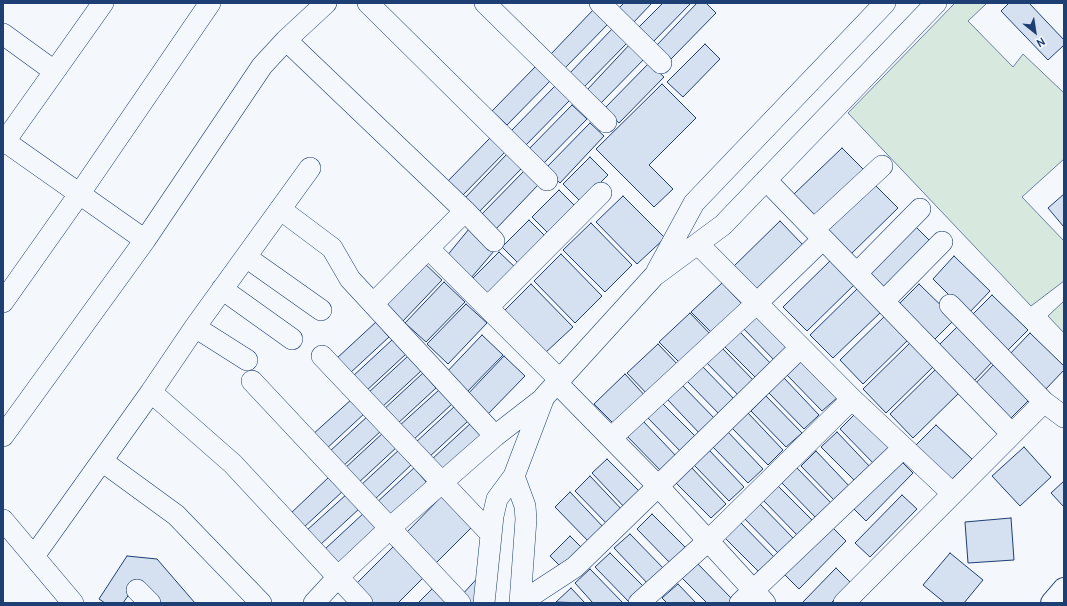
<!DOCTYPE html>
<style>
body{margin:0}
#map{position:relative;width:1067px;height:606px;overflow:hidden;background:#f4f7fb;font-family:Cabin,sans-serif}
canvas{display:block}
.frame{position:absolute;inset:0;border:4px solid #1d3f73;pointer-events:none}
.north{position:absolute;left:1015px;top:12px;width:40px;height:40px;-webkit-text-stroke:3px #f4f7fb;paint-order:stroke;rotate:150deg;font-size:11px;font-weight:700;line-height:16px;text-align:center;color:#1d3f73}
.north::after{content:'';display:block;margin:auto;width:14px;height:18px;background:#1d3f73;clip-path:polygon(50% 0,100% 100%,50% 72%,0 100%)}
</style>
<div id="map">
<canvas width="1067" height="606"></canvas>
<div class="frame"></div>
<div class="north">N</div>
</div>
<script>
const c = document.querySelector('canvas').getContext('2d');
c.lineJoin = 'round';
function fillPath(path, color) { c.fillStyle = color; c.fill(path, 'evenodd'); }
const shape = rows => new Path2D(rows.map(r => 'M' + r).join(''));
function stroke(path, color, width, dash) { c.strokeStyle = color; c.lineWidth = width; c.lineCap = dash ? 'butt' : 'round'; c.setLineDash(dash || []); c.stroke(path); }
const green = shape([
 [955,3,987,3,968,21,1013,67,1023,54,1064,93,1064,159,1022,197,1064,241,1064,281,1031,306,848,113,955,3],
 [1064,301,1064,333,1048,316,1064,301]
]);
fillPath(green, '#d7e8df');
stroke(green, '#687fa3', 1);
const building = shape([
 [624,3,652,3,632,24,617,10,624,3],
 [663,3,691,3,652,43,638,28,663,3],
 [697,3,706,3,716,13,671,59,657,45,697,3],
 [1009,3,1029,3,1064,40,1064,45,1048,60,1001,11,1009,3],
 [594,9,609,23,564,69,550,55,594,9],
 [613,28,628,42,583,88,569,74,613,28],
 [631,43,646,57,601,103,587,90,631,43],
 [705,44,720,59,683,97,667,82,705,44],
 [649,63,664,77,619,123,604,109,649,63],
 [537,65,552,79,507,125,492,111,537,65],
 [662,84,696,118,649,165,673,189,654,207,596,149,662,84],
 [555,86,570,100,525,146,510,132,555,86],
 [572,105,587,119,542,165,527,151,572,105],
 [590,123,604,136,560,183,545,169,590,123],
 [490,138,505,152,460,198,445,184,490,138],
 [842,148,865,171,817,218,794,194,842,148],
 [507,154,522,168,477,214,463,200,507,154],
 [590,157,608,175,581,202,563,184,590,157],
 [525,170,539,184,495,230,480,216,525,170],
 [875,185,898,208,850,255,827,231,875,185],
 [559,190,577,208,550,235,532,217,559,190],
 [1064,194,1064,227,1048,208,1064,194],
 [623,196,665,238,637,264,596,222,623,196],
 [529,220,547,238,520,265,502,247,529,220],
 [780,221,803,245,755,291,732,268,780,221],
 [911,222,935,246,887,292,863,268,911,222],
 [591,223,632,265,605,292,563,250,591,223],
 [469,229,494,251,471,278,446,257,469,229],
 [499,252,518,270,491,297,472,279,499,252],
 [561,254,602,296,575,323,534,281,561,254],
 [954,256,990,291,968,314,933,279,954,256],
 [831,260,855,284,807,331,783,307,831,260],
 [422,261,442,280,403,321,383,302,422,261],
 [444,282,465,302,426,342,405,323,444,282],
 [722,283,744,306,714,335,691,312,722,283],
 [531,284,573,327,545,353,504,311,531,284],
 [919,284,955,319,933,341,897,306,919,284],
 [858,288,881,312,833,358,810,335,858,288],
 [992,295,1028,330,1006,352,970,317,992,295],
 [466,304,487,323,448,364,427,344,466,304],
 [757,312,792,349,777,363,742,327,757,312],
 [690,313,712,336,682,365,659,342,690,313],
 [888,313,911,337,863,384,840,360,888,313],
 [376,322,389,337,349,374,336,359,376,322],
 [958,326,994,360,972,383,936,348,958,326],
 [739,331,775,368,760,382,724,346,739,331],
 [1030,333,1064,366,1064,370,1044,391,1008,356,1030,333],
 [482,335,503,355,464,395,443,376,482,335],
 [392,340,406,354,366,391,352,377,392,340],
 [911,342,934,366,886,413,863,389,911,342],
 [658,344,680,367,649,396,627,373,658,344],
 [722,348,757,384,742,399,706,362,722,348],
 [408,356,421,371,381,408,368,393,408,356],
 [504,356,525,376,486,416,465,397,504,356],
 [802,360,838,397,822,411,787,375,802,360],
 [996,362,1032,397,1010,419,974,385,996,362],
 [701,365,737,402,721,416,686,380,701,365],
 [938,367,961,391,913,438,890,414,938,367],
 [423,373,436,388,396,425,383,410,423,373],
 [625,374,647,398,617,427,594,404,625,374],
 [784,378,819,415,804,429,769,393,784,378],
 [682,385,717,421,702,436,667,399,682,385],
 [439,390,452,404,412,441,399,426,439,390],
 [766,396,802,433,786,447,751,411,766,396],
 [352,399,365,413,325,450,312,435,352,399],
 [662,403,698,439,683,454,647,417,662,403],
 [455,406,468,421,428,458,415,443,455,406],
 [748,413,783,450,768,465,732,428,748,413],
 [855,414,891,450,875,465,840,429,855,414],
 [369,415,382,430,342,467,329,452,369,415],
 [642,420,677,457,662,472,626,435,642,420],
 [471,423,485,437,445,474,431,460,471,423],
 [936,425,972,459,949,482,914,447,936,425],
 [384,432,397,447,357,484,344,469,384,432],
 [728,432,763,469,748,483,713,447,728,432],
 [837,432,872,469,857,483,821,447,837,432],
 [1024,447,1051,477,1020,506,992,476,1024,447],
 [400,449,413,463,373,501,360,486,400,449],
 [709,450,744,487,729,501,694,465,709,450],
 [816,451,851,488,836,502,801,466,816,451],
 [898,458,913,473,866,521,851,506,898,458],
 [607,459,643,495,627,510,592,473,607,459],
 [691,467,726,504,711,518,675,482,691,467],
 [414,468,427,483,387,520,374,505,414,468],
 [797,468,833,505,818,520,782,483,797,468],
 [590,476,625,513,610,527,575,491,590,476],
 [329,477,343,491,303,528,290,514,329,477],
 [1064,481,1064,507,1051,493,1064,481],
 [778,486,814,522,799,537,763,500,778,486],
 [570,492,605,529,590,543,555,507,570,492],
 [347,494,360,508,320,545,306,531,347,494],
 [443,495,474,525,435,564,405,534,443,495],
 [902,495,917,509,870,557,855,543,902,495],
 [759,503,794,539,779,554,743,517,759,503],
 [365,512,379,526,339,563,325,549,365,512],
 [652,514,688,550,672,565,637,529,652,514],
 [1011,518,1014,560,968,563,965,522,1011,518],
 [740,522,775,558,760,573,724,537,740,522],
 [831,526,846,541,799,589,784,574,831,526],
 [630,534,665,570,649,585,614,548,630,534],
 [570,536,584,550,564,570,550,556,570,536],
 [393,547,424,577,398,603,372,603,355,585,393,547],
 [610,553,646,589,630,603,595,567,610,553],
 [950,553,983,580,964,603,945,603,923,585,950,553],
 [127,556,157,559,195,603,161,603,139,580,123,603,105,603,99,599,127,556],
 [697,563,733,600,729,603,707,603,682,578,697,563],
 [836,568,851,583,831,603,802,603,836,568],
 [590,569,623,603,593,603,575,583,590,569],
 [483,572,483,603,464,603,460,597,483,572],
 [678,584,696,603,667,603,662,598,678,584],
 [433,588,448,603,418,603,433,588],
 [571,588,585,603,556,602,571,588]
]);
fillPath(building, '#d5e0f0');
stroke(building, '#1d3f73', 1);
const minor = shape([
 [368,3,547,180],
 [485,3,606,122],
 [600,3,661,63],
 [3,34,54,71],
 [286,40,465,211,494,241],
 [3,140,145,240],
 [3,144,103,3],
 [766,180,1011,433],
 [280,209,332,248,350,279,495,436],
 [814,229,882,166],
 [698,244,852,399,952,493],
 [428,248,559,379],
 [246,257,321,310],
 [657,271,694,203,885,3],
 [857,273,920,209],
 [222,289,292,339],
 [884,301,942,242],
 [3,302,80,193,210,3],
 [373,304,465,211],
 [950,305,1044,402,1064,417],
 [488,307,601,193],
 [195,327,247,360],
 [322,356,491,534],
 [252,381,460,603],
 [556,382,658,486,765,603],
 [151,392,233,464,362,603],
 [3,436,145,240,262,66,286,40,326,3],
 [611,438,757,303,823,239],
 [102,461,176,515,261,603],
 [514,476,525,506,526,519,520,603],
 [3,520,73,603],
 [34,556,151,392,195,327,310,168],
 [137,590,150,603],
 [314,603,338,577,390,528,495,436,544,398],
 [484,603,493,516,497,499,514,476,544,397,654,276,723,225,936,3],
 [520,603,575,567,800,348],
 [639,603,708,541,852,399],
 [740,603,903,448],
 [844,603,1044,402]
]);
const major = shape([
 [1052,603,1064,589]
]);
stroke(minor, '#1d3f73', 22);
stroke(major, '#1d3f73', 24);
stroke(minor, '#f4f7fb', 21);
stroke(major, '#f4f7fb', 22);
</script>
